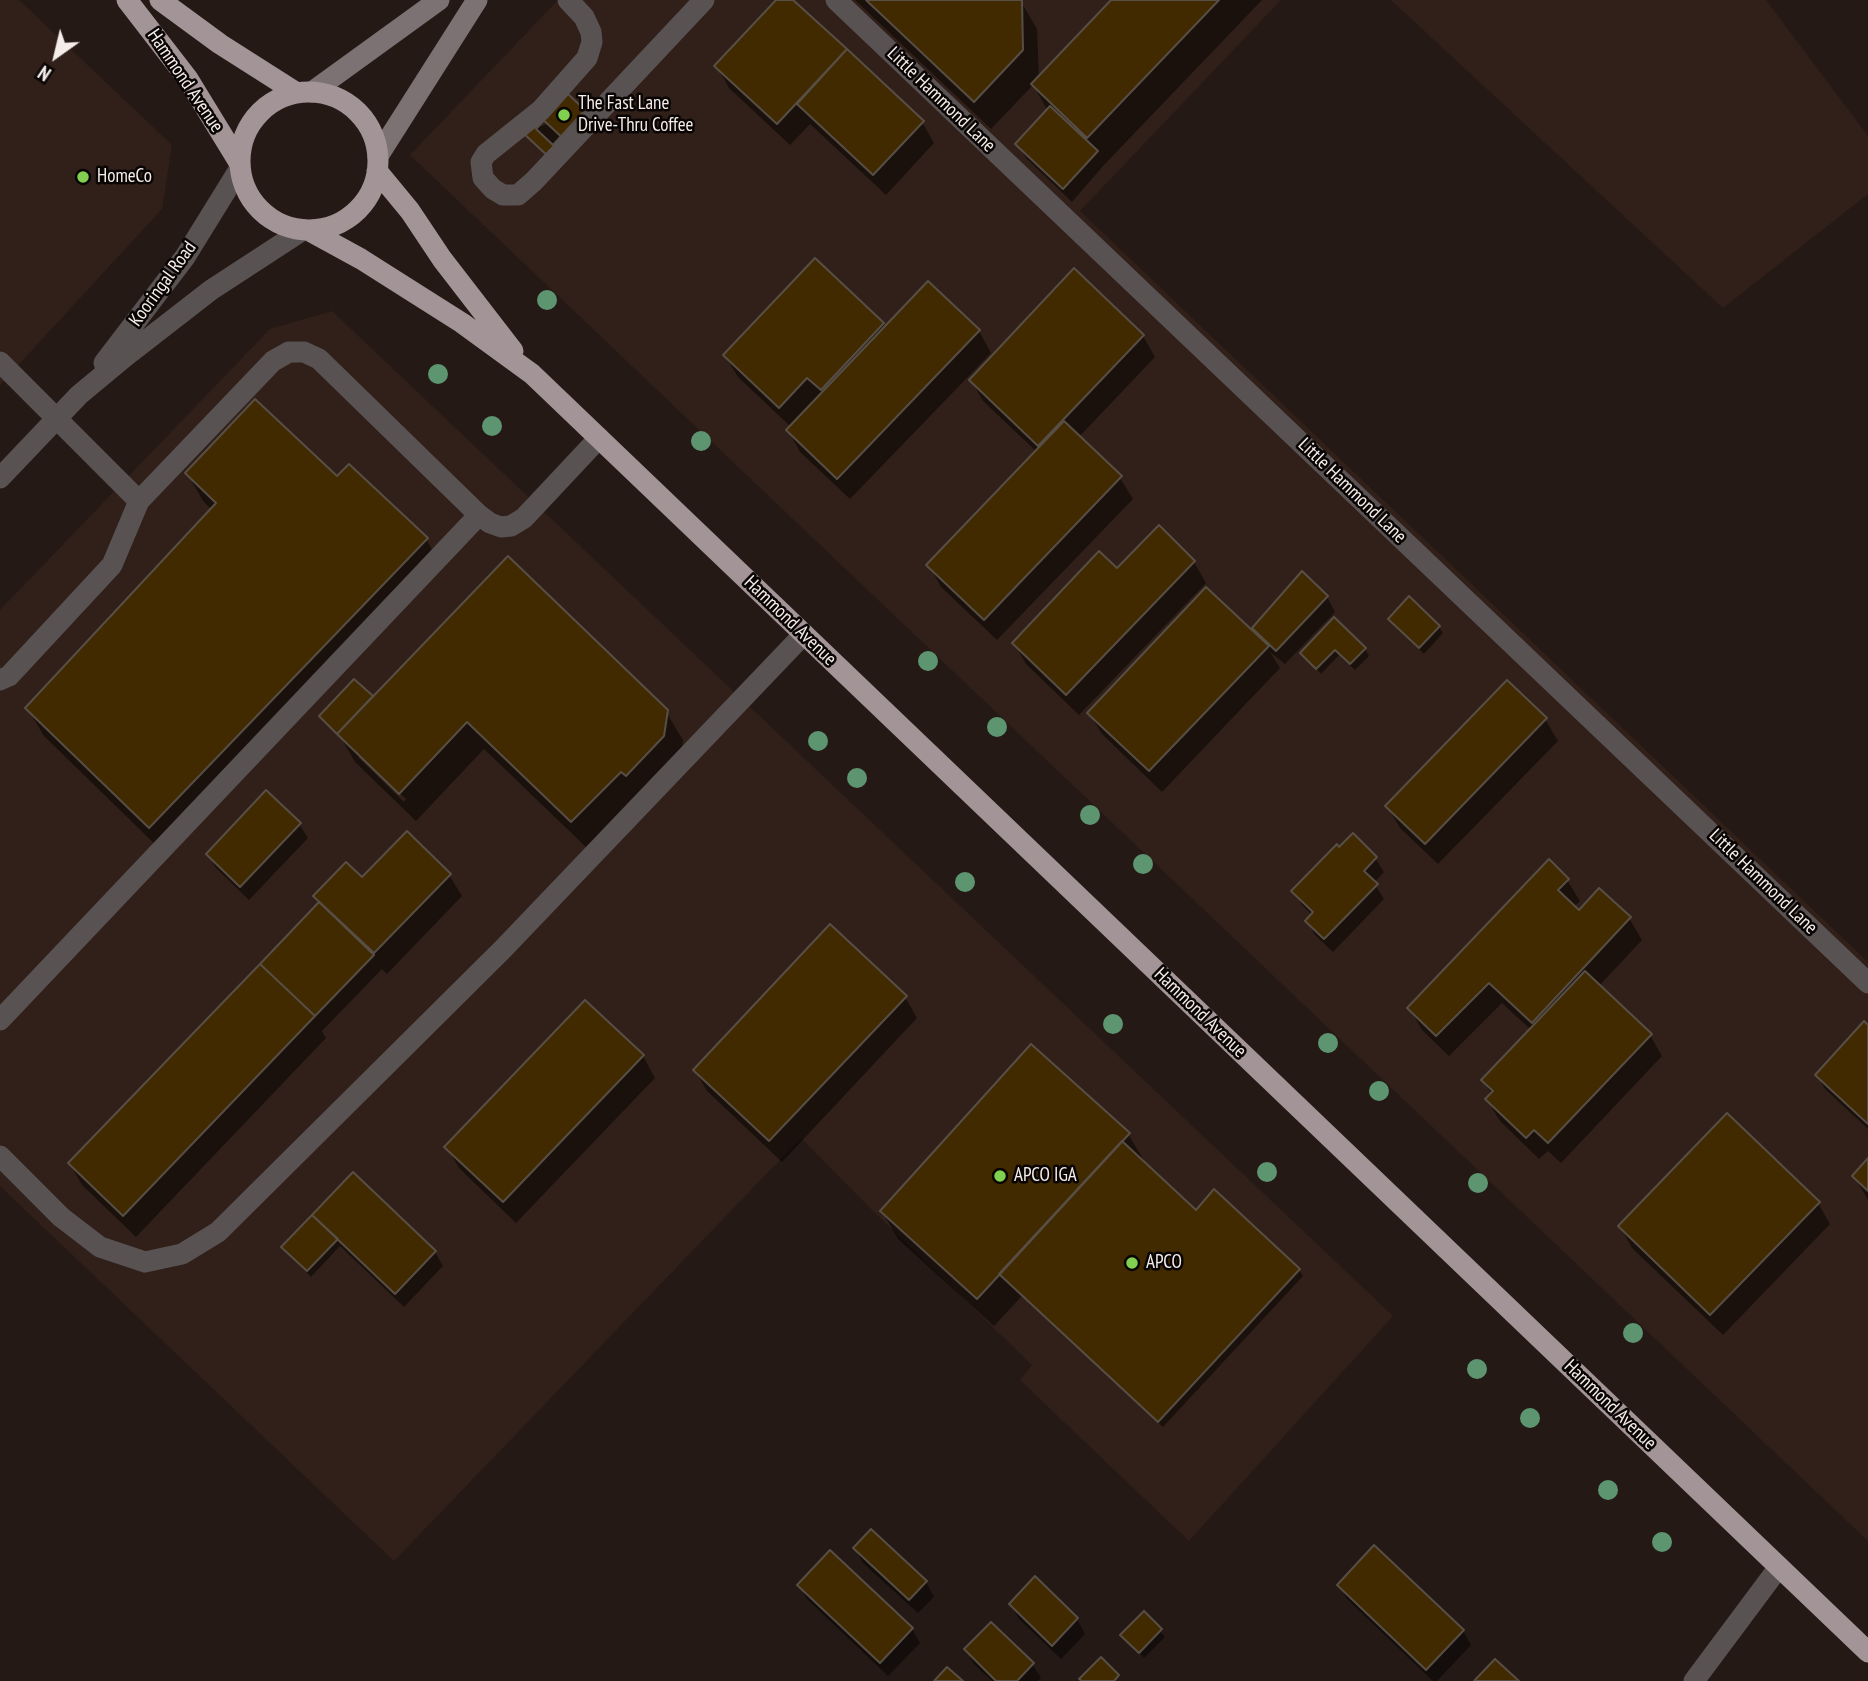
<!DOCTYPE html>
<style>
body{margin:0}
#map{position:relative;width:1868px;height:1681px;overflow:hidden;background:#241915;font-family:"PT Sans Narrow",sans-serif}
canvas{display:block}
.north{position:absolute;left:21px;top:21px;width:70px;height:70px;-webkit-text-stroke:5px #090504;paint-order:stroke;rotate:214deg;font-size:19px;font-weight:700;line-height:28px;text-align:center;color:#f5edea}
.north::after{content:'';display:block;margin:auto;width:24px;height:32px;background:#f5edea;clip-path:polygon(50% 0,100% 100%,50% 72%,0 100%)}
</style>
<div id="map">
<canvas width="1868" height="1681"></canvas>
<div class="north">N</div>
</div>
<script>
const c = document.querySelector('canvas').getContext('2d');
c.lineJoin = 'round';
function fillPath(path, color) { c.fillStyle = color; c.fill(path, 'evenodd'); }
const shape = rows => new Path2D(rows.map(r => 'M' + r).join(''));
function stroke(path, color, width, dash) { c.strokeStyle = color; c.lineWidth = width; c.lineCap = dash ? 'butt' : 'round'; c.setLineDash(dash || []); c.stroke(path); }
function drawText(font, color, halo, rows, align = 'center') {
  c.font = font + ' "PT Sans Narrow",sans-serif'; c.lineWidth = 5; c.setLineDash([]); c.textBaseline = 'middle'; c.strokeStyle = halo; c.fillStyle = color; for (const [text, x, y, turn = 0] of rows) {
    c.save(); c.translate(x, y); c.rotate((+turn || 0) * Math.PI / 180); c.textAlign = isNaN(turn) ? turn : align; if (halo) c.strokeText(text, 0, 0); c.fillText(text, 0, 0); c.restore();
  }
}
fillPath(shape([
 [0,0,19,0,172,145,162,209,0,385],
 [558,0,1281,0,1080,211,1868,962,1868,1541,410,155],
 [1391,0,1766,0,1868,136,1868,194,1723,308],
 [332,311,1393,1316,1189,1541,1020,1380,1032,1365,872,1210,801,1138,394,1561,0,1186,0,610,270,329]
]), '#312019');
fillPath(shape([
 [778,0,791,0,922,122,934,143,886,195,810,124,790,145,729,88,717,66],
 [855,0,1020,0,1037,29,1039,79,1114,0,1262,0,1104,165,1072,202,1026,158,1018,144,1048,111,1033,85,991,129],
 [584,111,587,117,555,164,528,138,524,132],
 [883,324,885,329,979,331,991,353,850,499,800,452,788,430,791,427,738,377,725,356],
 [1143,336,1155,357,1078,438,1120,478,1133,499,997,640,941,587,929,565,1037,452,983,401,971,380],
 [187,473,337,479,426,539,442,567,166,855,44,736,27,708,212,510,203,501],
 [1194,562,1206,583,1079,715,1026,664,1014,643,1117,571],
 [1327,597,1335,612,1285,664,1270,652,1280,668,1162,792,1102,734,1089,713,1260,638,1254,628],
 [1390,619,1439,627,1443,633,1424,654,1394,625],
 [1334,620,1365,649,1369,656,1355,670,1339,655,1321,674,1302,653],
 [354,681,373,699,666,712,683,740,680,765,588,849,484,749,416,821,355,762,343,741,321,716],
 [359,753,406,799,404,802,359,758],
 [1545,719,1558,741,1438,864,1400,828,1387,806],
 [299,824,308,838,249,900,216,868,208,854],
 [1375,858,1384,872,1374,883,1384,899,1333,952,1315,935,1307,921,1312,915,1302,905,1293,891],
 [449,875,462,896,387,974,382,969,322,1031,326,1038,136,1237,82,1185,70,1164,320,904,315,896],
 [1567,880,1580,901,1574,907,1579,912,1629,918,1642,940,1599,986,1650,1035,1662,1056,1561,1163,1548,1151,1539,1159,1500,1121,1487,1100,1492,1095,1483,1080,1531,1030,1502,1003,1449,1056,1422,1030,1410,1009],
 [905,997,917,1018,782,1162,707,1091,695,1070],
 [1868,1027,1868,1129,1825,1089,1817,1075],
 [643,1056,655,1078,516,1223,459,1168,447,1147],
 [1128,1134,1145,1162,1196,1212,1299,1270,1303,1276,1163,1427,1022,1296,994,1326,898,1239,882,1211],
 [1868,1161,1868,1200,1854,1176],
 [353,1174,435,1252,443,1266,404,1307,340,1246,311,1277,283,1247],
 [1818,1203,1830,1224,1723,1335,1632,1248,1620,1226],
 [871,1532,926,1582,934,1597,918,1613,863,1563,855,1549],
 [830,1552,912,1629,920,1643,888,1676,807,1599,799,1585],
 [1035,1579,1077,1619,1085,1634,1061,1659,1019,1619,1011,1605],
 [1339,1585,1463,1631,1471,1645,1437,1681,1433,1681,1347,1599],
 [1144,1613,1165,1637,1144,1658,1123,1635],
 [966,1650,1032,1664,1041,1678,1038,1681,992,1681,974,1664]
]), '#0007');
const building = shape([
 [776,0,793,0,847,49,777,124,714,66,776,0],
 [866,0,1022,0,1023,50,974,102,866,0],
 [1111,0,1219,0,1087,138,1031,84,1111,0],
 [847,49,924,121,873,175,797,104,847,49],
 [568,94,585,110,553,145,536,129,568,94],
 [1050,106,1098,151,1063,189,1015,144,1050,106],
 [538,115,567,142,551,159,522,132,538,115],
 [815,258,884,323,821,390,807,378,779,408,723,355,815,258],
 [1074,268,1144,335,1038,446,969,380,1074,268],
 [928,281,980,330,837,479,786,430,928,281],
 [255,399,337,476,349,464,428,538,149,828,25,708,216,503,185,473,255,399],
 [1064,421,1122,476,984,620,926,565,1064,421],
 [1159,525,1195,561,1066,695,1012,643,1099,551,1117,568,1159,525],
 [508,556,668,710,664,736,626,776,621,772,571,822,467,722,399,794,337,734,508,556],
 [1302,571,1328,596,1276,651,1252,628,1302,571],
 [1206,587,1269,646,1149,771,1087,713,1206,587],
 [1409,596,1440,626,1419,648,1388,619,1409,596],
 [1334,617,1366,648,1350,664,1335,650,1316,669,1300,653,1334,617],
 [354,679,373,696,337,734,319,716,354,679],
 [1507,680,1547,718,1425,844,1385,806,1507,680],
 [266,790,301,823,240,887,206,854,266,790],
 [407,831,451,874,374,953,313,896,346,862,362,877,407,831],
 [1353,833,1377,857,1364,871,1378,884,1324,939,1305,921,1313,912,1291,891,1337,844,1339,847,1353,833],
 [1549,859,1569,879,1558,890,1579,910,1599,888,1631,917,1532,1023,1489,983,1436,1036,1407,1008,1549,859],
 [319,902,374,955,315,1016,260,964,319,902],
 [830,924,907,996,769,1141,693,1070,830,924],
 [260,964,315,1016,123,1216,68,1163,260,964],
 [1585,971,1652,1034,1548,1143,1534,1130,1526,1138,1485,1099,1493,1091,1481,1080,1585,971],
 [585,1000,644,1055,503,1202,444,1147,585,1000],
 [1864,1021,1868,1025,1868,1124,1815,1075,1864,1021],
 [1031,1044,1130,1133,977,1299,880,1211,1031,1044],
 [1727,1113,1820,1202,1710,1315,1618,1226,1727,1113],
 [1122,1141,1196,1210,1214,1189,1300,1269,1158,1422,999,1274,1122,1141],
 [1868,1158,1868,1191,1852,1176,1868,1158],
 [353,1172,436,1251,395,1294,312,1215,353,1172],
 [312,1215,338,1239,307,1271,281,1247,312,1215],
 [871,1529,927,1581,909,1600,853,1548,871,1529],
 [1374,1545,1464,1630,1426,1670,1337,1585,1374,1545],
 [830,1550,913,1628,880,1663,797,1585,830,1550],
 [1035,1576,1078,1618,1052,1646,1009,1604,1035,1576],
 [1144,1611,1162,1629,1139,1653,1120,1635,1144,1611],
 [991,1622,1034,1663,1017,1681,996,1681,964,1649,991,1622],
 [1101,1657,1119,1675,1114,1681,1082,1681,1079,1679,1101,1657],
 [1495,1659,1519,1681,1474,1681,1495,1659],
 [947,1667,963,1681,934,1681,947,1667]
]);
fillPath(building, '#412900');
stroke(building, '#574f45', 2);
stroke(shape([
 [568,0,584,17,591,32,592,42,587,58,541,110,486,154,481,162,483,178,493,189,503,195,518,195,534,181,704,0],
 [0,362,139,501],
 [0,680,9,676,112,565,139,501,273,361,289,352,304,352,319,359,479,515],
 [0,1020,479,515,490,523,501,527,511,526,524,518,599,438],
 [0,1156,61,1217,100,1247,145,1262,182,1254,218,1232,503,949,804,634],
 [1694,1681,1779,1567]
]), '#595253', 21);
stroke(shape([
 [836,0,1868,983],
 [104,363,185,257,240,168],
 [0,478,79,395,126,356,211,290,303,230]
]), '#595253', 21);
stroke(shape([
 [312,92,439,0],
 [378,156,477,0]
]), '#7c7173', 21);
stroke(shape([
 [127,0,188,79,240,164],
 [160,0,220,44,297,93],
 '240 161a69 69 0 1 1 138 0a69 69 0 1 1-138 0Z',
 [377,171,410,211,442,259,513,351],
 [308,230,361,259,462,323,532,374,1868,1652]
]), '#a39497', 21);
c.fillStyle = '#5d9571';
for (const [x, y] of [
 [547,300],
 [438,374],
 [492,426],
 [701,441],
 [928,661],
 [997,727],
 [818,741],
 [857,778],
 [1090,815],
 [1143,864],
 [965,882],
 [1113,1024],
 [1328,1043],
 [1379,1091],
 [1267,1172],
 [1478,1183],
 [1633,1333],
 [1477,1369],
 [1530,1418],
 [1608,1490],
 [1662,1542]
]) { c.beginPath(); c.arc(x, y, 10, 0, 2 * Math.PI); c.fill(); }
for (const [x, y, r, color] of [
 [564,115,7,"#81d050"],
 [83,177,7,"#81d050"],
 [1000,1176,7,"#81d050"],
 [1132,1263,7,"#81d050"]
]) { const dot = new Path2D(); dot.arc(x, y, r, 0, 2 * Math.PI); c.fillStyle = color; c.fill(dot); stroke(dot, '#090504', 2.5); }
drawText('19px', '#f5edea', '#090504', [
 ["Hammond Avenue",185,81,56],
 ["Little Hammond Lane",941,100,44],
 ["Kooringal Road",163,284,-54],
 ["Little Hammond Lane",1352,491,44],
 ["Hammond Avenue",790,621,44],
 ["Little Hammond Lane",1763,882,44],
 ["Hammond Avenue",1200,1013,44],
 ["Hammond Avenue",1610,1405,44]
]);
drawText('19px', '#f5edea', '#090504', [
 ["The Fast Lane",578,104],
 ["Drive-Thru Coffee",578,126],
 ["HomeCo",97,177],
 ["APCO IGA",1014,1176],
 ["APCO",1146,1263]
], 'left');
</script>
